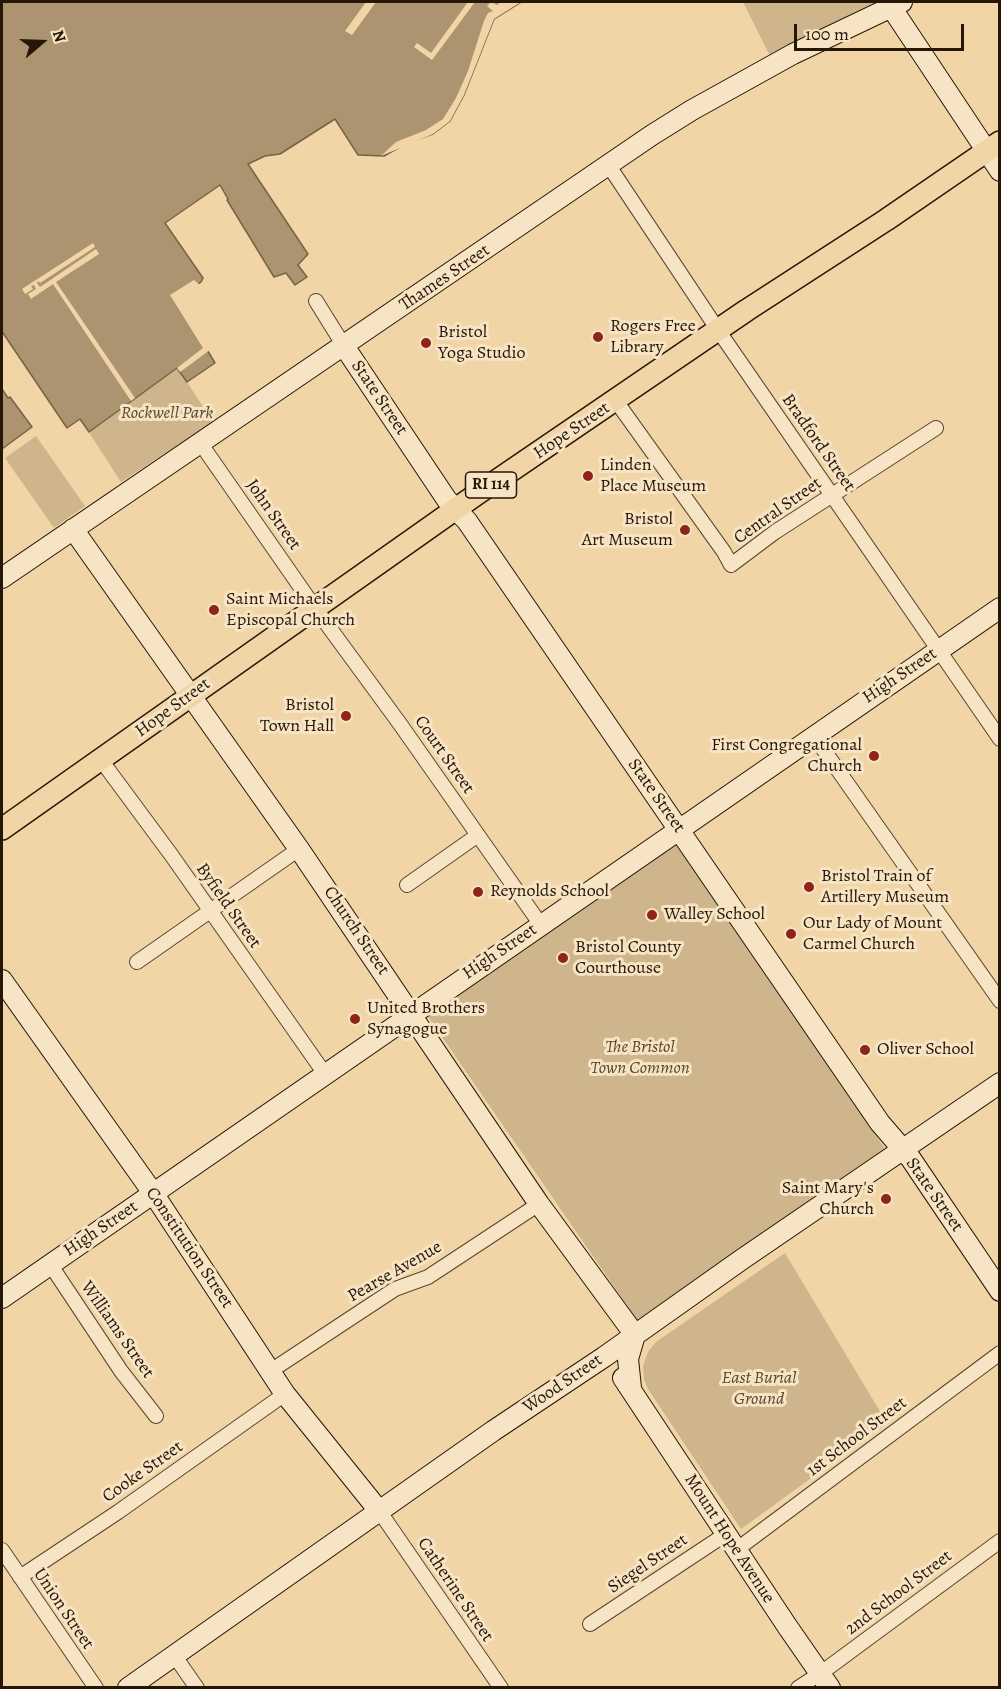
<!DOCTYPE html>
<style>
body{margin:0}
#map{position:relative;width:1001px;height:1689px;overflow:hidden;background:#f1d5a6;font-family:Alegreya,serif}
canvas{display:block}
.frame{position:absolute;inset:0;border:3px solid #251606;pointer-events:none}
.north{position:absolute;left:12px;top:12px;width:60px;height:60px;-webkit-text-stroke:4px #f6e4c5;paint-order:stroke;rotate:71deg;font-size:16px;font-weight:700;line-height:24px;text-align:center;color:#251606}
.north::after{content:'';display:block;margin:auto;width:21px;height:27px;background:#251606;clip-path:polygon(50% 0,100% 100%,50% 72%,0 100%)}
.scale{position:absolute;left:794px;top:24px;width:170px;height:27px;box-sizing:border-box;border:3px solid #251606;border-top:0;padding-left:8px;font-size:18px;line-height:21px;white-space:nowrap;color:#251606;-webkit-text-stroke:4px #f6e4c5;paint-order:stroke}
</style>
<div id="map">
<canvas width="1001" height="1689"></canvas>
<div class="frame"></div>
<div class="north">N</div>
<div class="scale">100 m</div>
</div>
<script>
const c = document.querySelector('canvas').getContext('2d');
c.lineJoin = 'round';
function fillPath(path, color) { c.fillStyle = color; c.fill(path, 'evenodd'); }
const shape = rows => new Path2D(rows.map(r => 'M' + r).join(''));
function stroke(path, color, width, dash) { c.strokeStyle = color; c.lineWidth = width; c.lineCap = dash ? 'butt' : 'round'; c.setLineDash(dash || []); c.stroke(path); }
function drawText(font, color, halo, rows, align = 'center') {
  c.font = font + ' Alegreya,serif'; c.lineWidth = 6; c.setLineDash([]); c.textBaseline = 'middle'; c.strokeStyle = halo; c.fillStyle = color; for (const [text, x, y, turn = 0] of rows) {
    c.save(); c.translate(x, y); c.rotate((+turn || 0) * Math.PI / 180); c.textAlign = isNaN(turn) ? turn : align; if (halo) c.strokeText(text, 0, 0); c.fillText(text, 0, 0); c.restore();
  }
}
fillPath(shape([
 [743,2,882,2,770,56],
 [215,363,187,382,213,422,121,482,83,423,158,375,177,368,179,371],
 [36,436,85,506,54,528,5,458],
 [677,844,885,1149,637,1320,427,1015],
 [785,1253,887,1423,741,1529,648,1389,644,1379,643,1366,648,1352,656,1342]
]), '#ceb58b');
const water = shape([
 [2,2,521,2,494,19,464,95,450,121,433,134,407,143,384,156,358,155,335,119,280,154,265,156,248,164,308,254,298,265,307,277,295,285,286,273,274,277,227,200,228,199,220,185,165,223,203,278,201,282,177,299,215,363,187,382,177,368,89,432,80,419,67,428,3,333,2,334,2,2],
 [2,389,8,398,10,397,32,427,2,449,2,389]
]);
fillPath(water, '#ac9470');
stroke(water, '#766246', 1.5);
fillPath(shape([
 [366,2,376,2,352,35,345,31],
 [468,2,475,2,432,60,414,47,417,43,431,53],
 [491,2,497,5,501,2,521,2,494,19,464,95,450,121,433,134,381,156,396,142,426,130,443,119,456,98,468,71,484,21,488,13,493,11,487,6],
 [93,243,95,247,40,283,38,281,37,283,40,287,96,249,99,254,56,282,135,398,131,401,53,284,31,299,28,294,36,289,34,285,31,286,33,289,25,294,22,289],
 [194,280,201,286,181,300,210,350,180,372,177,368,203,348,170,295]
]), '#f1d5a6');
const street = shape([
 [609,166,718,330,1000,739],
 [316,301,344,346],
 [616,401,724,552,731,565,775,532,936,428],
 [201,444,315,608,400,724,541,925],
 [814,736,1000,1001],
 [101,760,172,856,325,1074],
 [407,885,478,835],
 [137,962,299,849],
 [50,1264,121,1371,156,1416],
 [269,1372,395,1289,428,1277,539,1204],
 [380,1512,501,1688],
 [2,1550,96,1688],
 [736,1550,1000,1353],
 [20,1577,118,1512,285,1394],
 [590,1624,726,1534],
 [174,1655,197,1688],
 [798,1688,821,1673,1000,1541]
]);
const secondary = shape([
 [891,7,1000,171],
 [344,346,447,500,467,521,880,1123,911,1159,1000,1291],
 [73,529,299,849,539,1204,635,1335,628,1359,631,1388],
 [2,578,652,135,692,110,793,54,902,2],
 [2,980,153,1193,285,1394,380,1512],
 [2,1298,1000,608],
 [623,1378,787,1626,830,1688],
 [128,1688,493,1431,604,1357,741,1260,1000,1083]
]);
const primary = shape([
 [2,829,477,494,747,310,886,220,1000,142]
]);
stroke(street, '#58462e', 16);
stroke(secondary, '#251606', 22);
stroke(primary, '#251606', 24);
stroke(street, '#f6e4c5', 14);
stroke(secondary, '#f6e4c5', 20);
stroke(primary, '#f1d5a6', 21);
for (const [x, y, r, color] of [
 [598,337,6,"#8f2418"],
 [426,343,6,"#8f2418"],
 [588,476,6,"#8f2418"],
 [685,530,6,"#8f2418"],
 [214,610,6,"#8f2418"],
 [346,716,6,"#8f2418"],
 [874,756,6,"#8f2418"],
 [809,887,6,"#8f2418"],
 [478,892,6,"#8f2418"],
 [652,915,6,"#8f2418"],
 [791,934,6,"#8f2418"],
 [563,958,6,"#8f2418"],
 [355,1019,6,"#8f2418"],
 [865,1050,6,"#8f2418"],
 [886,1199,6,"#8f2418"]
]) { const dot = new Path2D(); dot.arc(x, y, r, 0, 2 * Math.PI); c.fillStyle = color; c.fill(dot); stroke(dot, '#f6e4c5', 2); }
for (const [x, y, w] of [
 [491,485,51]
]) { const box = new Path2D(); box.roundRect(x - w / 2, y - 13, w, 26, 4.5); c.fillStyle = '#f6e4c5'; c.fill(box); stroke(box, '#251606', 1.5); }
drawText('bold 16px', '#251606', null, [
 ["RI 114",491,485]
]);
drawText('18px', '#251606', '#f6e4c5', [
 ["Thames Street",445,278,-34],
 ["State Street",379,398,56],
 ["Hope Street",572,431,-34],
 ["Bradford Street",818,443,55],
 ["Central Street",778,511,-35],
 ["John Street",273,515,55],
 ["High Street",900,676,-34],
 ["Hope Street",173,708,-36],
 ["Court Street",444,755,55],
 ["State Street",656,796,55],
 ["Byfield Street",228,906,55],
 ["Church Street",356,931,56],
 ["High Street",500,952,-34],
 ["State Street",934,1195,55],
 ["High Street",101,1229,-34],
 ["Constitution Street",189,1248,56],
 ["Pearse Avenue",395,1272,-30],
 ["Williams Street",117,1330,55],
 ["Wood Street",563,1384,-34],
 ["1st School Street",857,1437,-37],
 ["Cooke Street",143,1472,-35],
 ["Mount Hope Avenue",729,1539,57],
 ["Siegel Street",648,1564,-34],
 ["Catherine Street",455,1590,56],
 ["2nd School Street",899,1593,-37],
 ["Union Street",63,1609,56]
]);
drawText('18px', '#251606', '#f6e4c5', [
 ["Rogers Free",610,327],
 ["Library",610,348],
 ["Bristol",438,333],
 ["Yoga Studio",438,354],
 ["Linden",600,466],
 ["Place Museum",600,487],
 ["Bristol",673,520,"right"],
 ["Art Museum",673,541,"right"],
 ["Saint Michaels",226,600],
 ["Episcopal Church",226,621],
 ["Bristol",334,706,"right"],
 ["Town Hall",334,727,"right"],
 ["First Congregational",862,746,"right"],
 ["Church",862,767,"right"],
 ["Bristol Train of",821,877],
 ["Artillery Museum",821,898],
 ["Reynolds School",490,892],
 ["Walley School",664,915],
 ["Our Lady of Mount",803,924],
 ["Carmel Church",803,945],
 ["Bristol County",575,948],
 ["Courthouse",575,969],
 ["United Brothers",367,1009],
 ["Synagogue",367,1030],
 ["Oliver School",877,1050],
 ["Saint Mary's",874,1189,"right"],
 ["Church",874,1210,"right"]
], 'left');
drawText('italic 18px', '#58462e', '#f6e4c5', [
 ["Rockwell Park",167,414],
 ["The Bristol",640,1048],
 ["Town Common",640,1069],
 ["East Burial",759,1379],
 ["Ground",759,1400]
]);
</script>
